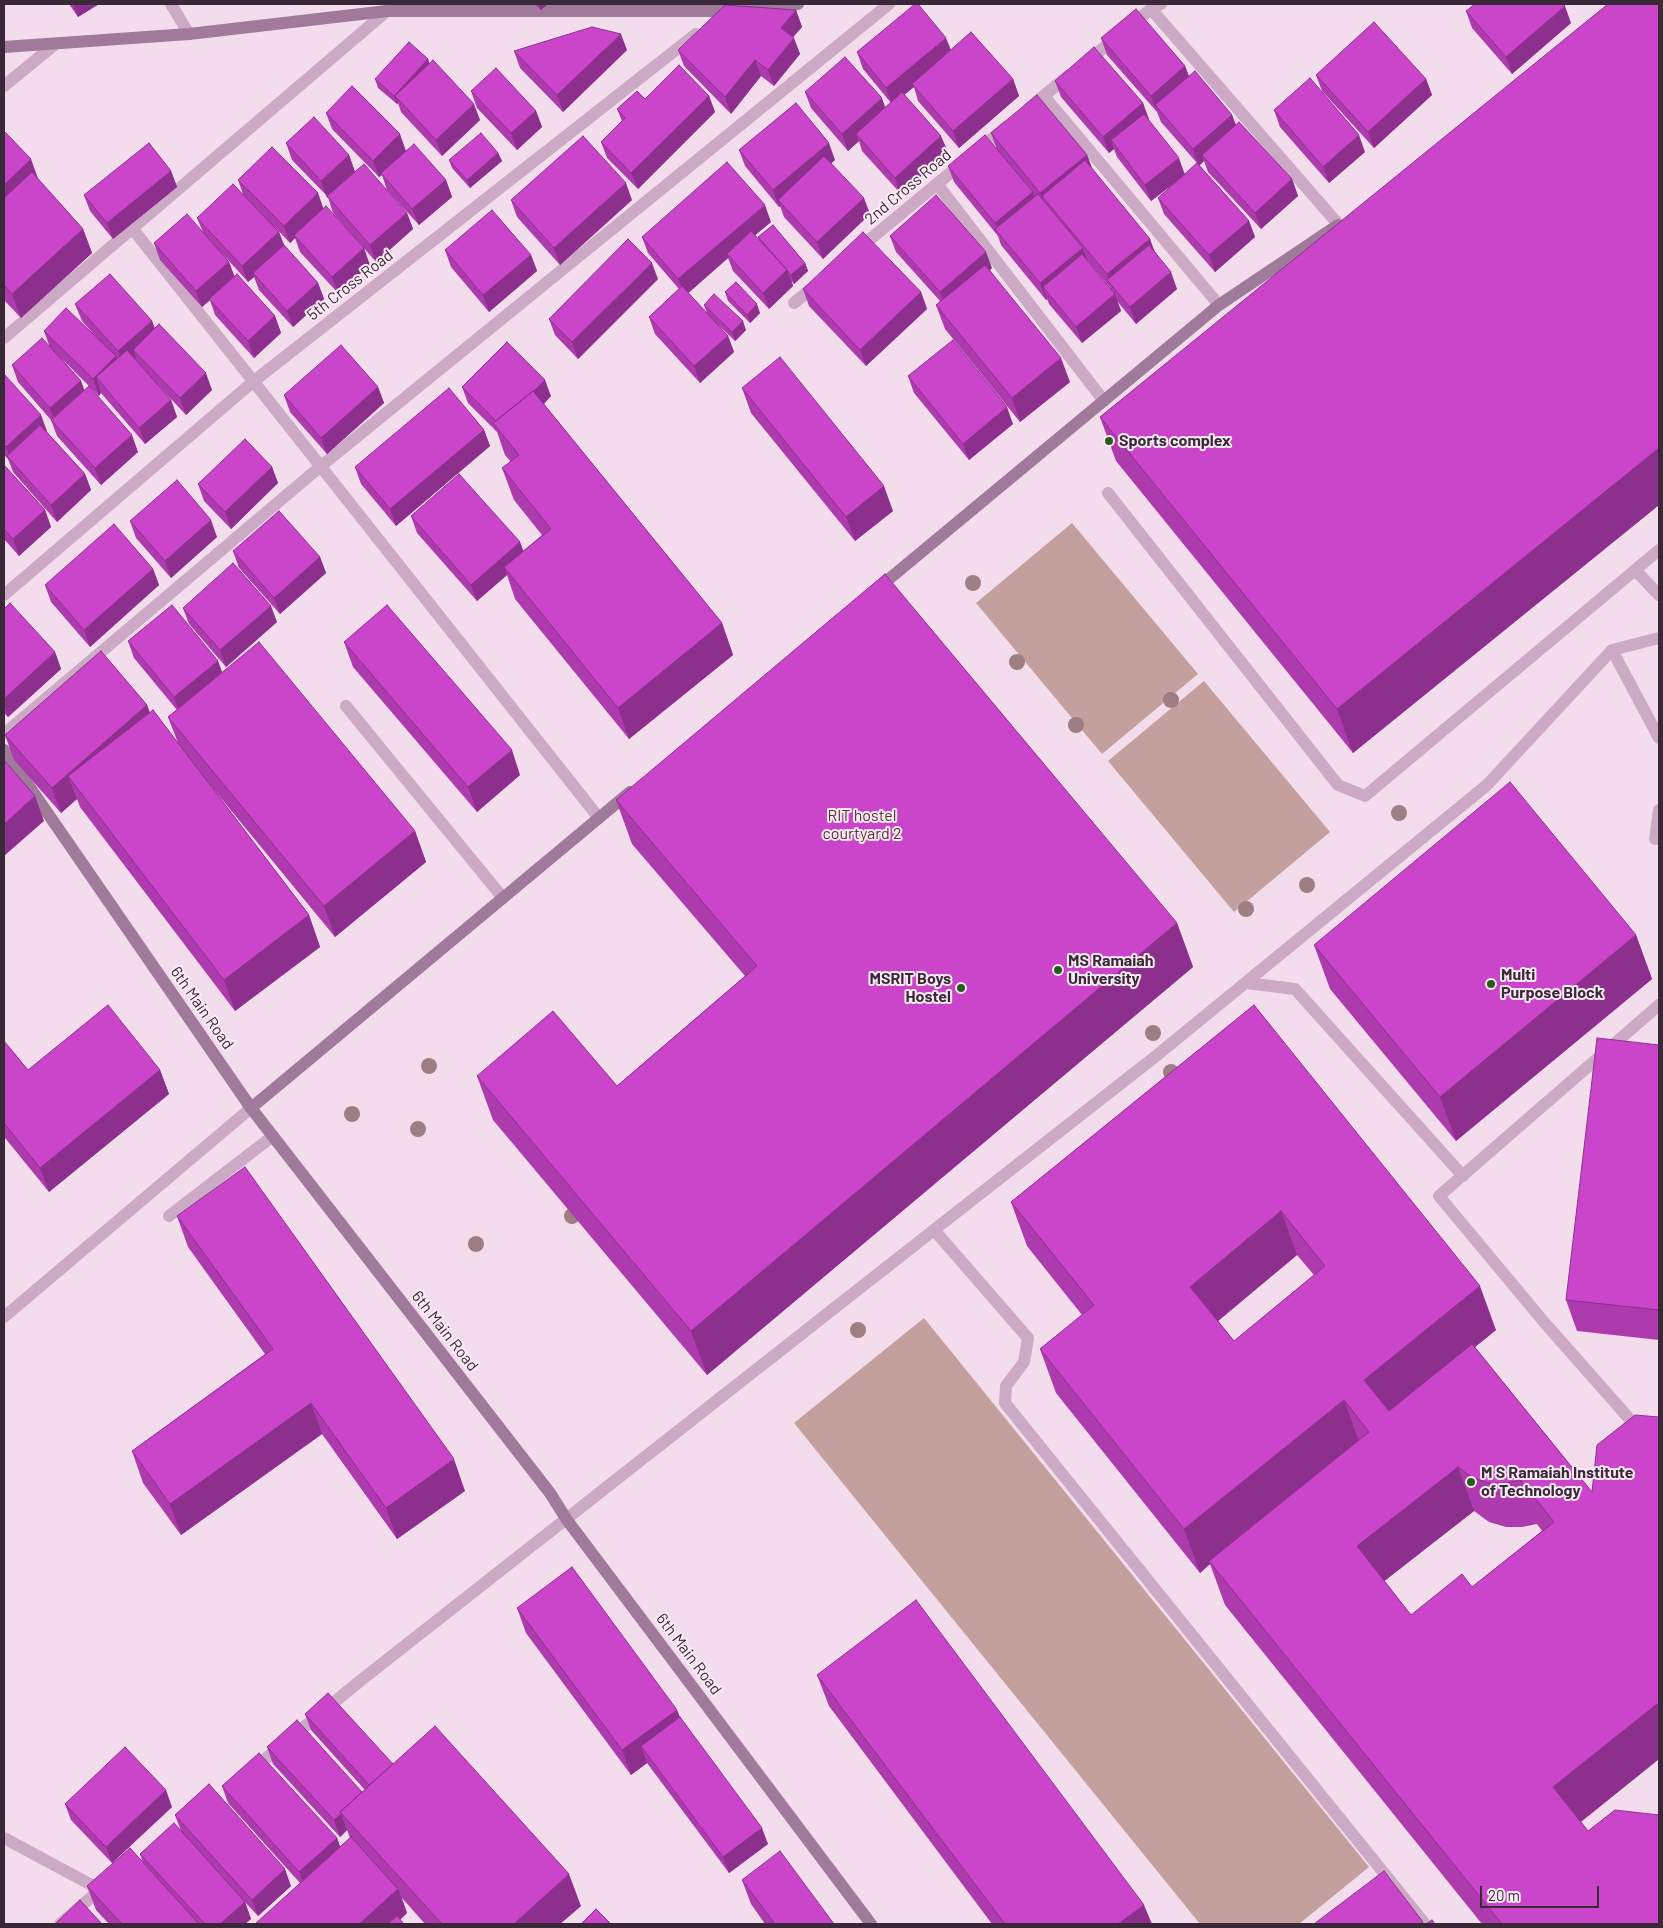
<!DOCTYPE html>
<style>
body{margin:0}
#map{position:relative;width:1663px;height:1928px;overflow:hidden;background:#f3dded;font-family:Barlow,sans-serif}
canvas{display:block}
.frame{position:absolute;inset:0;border:5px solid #392938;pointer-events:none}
.scale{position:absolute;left:1480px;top:1886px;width:119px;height:22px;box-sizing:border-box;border:2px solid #392938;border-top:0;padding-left:6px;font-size:15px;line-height:18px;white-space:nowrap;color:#392938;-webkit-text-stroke:4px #fbeaf6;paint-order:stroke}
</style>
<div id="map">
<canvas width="1663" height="1928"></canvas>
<div class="frame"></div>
<div class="scale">20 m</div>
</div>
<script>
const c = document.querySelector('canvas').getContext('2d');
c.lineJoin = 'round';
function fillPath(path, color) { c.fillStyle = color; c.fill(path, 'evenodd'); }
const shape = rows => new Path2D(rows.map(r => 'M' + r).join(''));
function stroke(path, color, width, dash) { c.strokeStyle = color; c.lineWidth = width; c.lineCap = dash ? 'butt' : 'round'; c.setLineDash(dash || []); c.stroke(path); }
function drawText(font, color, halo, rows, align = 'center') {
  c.font = font + ' Barlow,sans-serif'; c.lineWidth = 4; c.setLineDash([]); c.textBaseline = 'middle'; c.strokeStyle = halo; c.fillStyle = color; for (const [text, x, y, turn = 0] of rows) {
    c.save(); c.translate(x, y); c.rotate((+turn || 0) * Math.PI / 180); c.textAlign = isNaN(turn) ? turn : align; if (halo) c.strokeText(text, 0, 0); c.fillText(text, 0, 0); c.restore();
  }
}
fillPath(shape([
 [1072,523,1198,674,1102,754,976,603],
 [1204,681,1330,832,1234,912,1108,761],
 [924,1318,1369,1867,1299,1924,1200,1924,794,1423]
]), '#c3a09d');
stroke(shape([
 [1108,493,1338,785,1365,796,1659,550],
 [1635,570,1659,595],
 [1612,650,1659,738],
 [346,706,503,898],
 [1655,839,1659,810],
 [1246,983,1295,989,1463,1176],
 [169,1216,273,1136],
 [935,1231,1028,1338,1024,1362,1006,1386,1005,1403,1425,1924],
 [888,1266,1156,1056,1487,785,1612,650,1659,638],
 [1641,1432,1544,1322,1439,1196,1659,1005]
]), '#cca9c4', 12);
stroke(shape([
 [171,4,189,34],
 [1151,9,1339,225],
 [1085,63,1151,9,1161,4],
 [4,86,54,45],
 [1044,96,1219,305],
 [1029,108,1069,75],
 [937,184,1104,401],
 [132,228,599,818],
 [857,250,1006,127],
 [794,303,817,284],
 [4,338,387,11],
 [4,595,254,381,696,34],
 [4,734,321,466,889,4],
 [4,1317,251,1108],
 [252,1770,360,1681,888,1266],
 [4,1838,99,1889],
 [60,1924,103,1887]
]), '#cca9c4', 12);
stroke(shape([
 [4,47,189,34,387,11,726,11,798,4],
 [877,589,1219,305,1338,225],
 [4,750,251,1108,550,1493,567,1520,871,1924],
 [251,1108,630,792]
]), '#a07a9b', 12);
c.fillStyle = '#9e7e83';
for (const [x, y] of [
 [973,583],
 [1017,662],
 [1171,700],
 [1076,725],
 [1399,813],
 [1307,885],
 [1246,909],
 [1153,1033],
 [429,1066],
 [1171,1072],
 [352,1114],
 [418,1129],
 [572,1216],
 [476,1244],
 [858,1330]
]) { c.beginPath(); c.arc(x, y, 8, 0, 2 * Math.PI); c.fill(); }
fillPath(shape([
 [69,4,99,4,78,17],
 [534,4,548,4,541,10],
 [1659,4,1659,505,1353,753,1116,461,1100,417],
 [796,10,802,27,793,37,800,54,774,86,761,76,731,114,684,66,678,50],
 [1466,11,1571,23,1512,74,1472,28],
 [1101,38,1185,66,1189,76,1232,115,1236,125,1292,179,1298,196,1261,229,1208,172,1204,161,1199,165,1249,221,1255,237,1215,272,1164,214,1158,198,1176,182,1151,201,1117,157,1114,149,1109,153,1061,97,1055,81,1143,103,1148,119,1185,174,1197,163,1161,122,1157,112,1107,55],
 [627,50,563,112,520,68,514,51],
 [951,50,1013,79,1019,96,959,148,918,101,914,87,904,94,948,152,901,194,862,151,859,141,848,151,811,108,805,92,886,107,891,103,863,69,857,52],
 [428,59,429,63,480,120,442,156,401,112,398,103,397,104,378,88,375,79],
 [1316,75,1426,79,1432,95,1374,148,1322,91],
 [471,91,536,111,542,127,517,150,477,108],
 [709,96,715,112,638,189,607,158,601,142,622,121,617,109,645,99],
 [1274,110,1365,152,1329,183,1280,127],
 [326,113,406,151,401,156,446,180,452,197,419,225,387,190,382,175,379,177,332,129],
 [4,131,38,179,83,229,92,253,21,318,4,300],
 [991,133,1087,155,1092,168,1155,252,1177,289,1136,324,1117,301,1121,311,1082,343,1049,304,1047,299,1046,300,1001,245,998,236,954,182,948,166,997,150],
 [1087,260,1110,287,1111,290,1088,262],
 [286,143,349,155,355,172,407,213,413,229,376,262,333,213,328,197,292,160],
 [739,150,835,160,831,163,870,214,823,259,784,217,780,206,779,207,745,166],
 [498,153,502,161,470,188,452,168,449,160],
 [171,171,177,187,113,239,90,211,84,195],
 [238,180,323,209,370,265,338,293,300,252,295,238,290,243,273,225,279,232,284,245,318,283,324,299,293,327,259,290,254,277,248,282,220,251,229,262,234,276,275,316,281,333,254,358,215,315,210,300,202,307,160,260,154,243,203,232,197,218,243,194],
 [511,200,632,200,560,265,517,217],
 [771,222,755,235,759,240,758,237,805,263,808,271,794,284,792,281,793,286,769,309,733,271,728,258,688,293,707,313,704,305,746,330,735,341,710,317,728,336,734,352,700,383,655,334,649,317,679,289,648,253,642,237],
 [890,236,992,268,990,270,1070,382,1020,422,945,329,936,305,940,301,896,252],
 [445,250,531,255,537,271,489,312,451,267],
 [658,279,578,359,555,335,549,319],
 [803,289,921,292,927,309,866,366,809,306],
 [725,292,760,313,750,323,728,301],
 [75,304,152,321,155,329,212,390,186,415,156,383,171,400,177,417,145,444,101,393,99,396,61,358,81,381,84,391,138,452,101,485,57,436,51,420,18,382,12,365,49,345,44,331,97,338,82,321],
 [4,374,47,432,85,474,91,490,57,522,13,472,8,459,4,455],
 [908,376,1013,424,969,460,914,393],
 [378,387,384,403,327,454,290,412,284,395],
 [462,387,551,396,544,404,722,623,733,655,629,739,515,599,507,575,477,601,417,533,411,516,520,542,523,551,542,535,514,500,502,468,511,462,505,455,497,432,468,403],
 [742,388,893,511,855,541,751,413],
 [484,430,490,446,396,526,361,484,355,467],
 [4,465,45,510,51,527,19,556,4,539],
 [272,467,278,483,231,529,204,501,198,484],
 [130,521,217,537,171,578,136,538],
 [233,551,320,557,326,573,280,614,239,568],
 [153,569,159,585,90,647,51,602,45,585],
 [183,608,277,622,226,667,189,624],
 [4,609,55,652,61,669,8,717,4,713],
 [128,641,218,661,222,672,415,831,426,862,335,937,206,780,309,915,320,947,235,1011,80,807,77,799,61,813,14,760,5,735,147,705,150,713,178,743,168,717,177,710,134,658],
 [344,642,520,775,477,812,353,667],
 [616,800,1177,923,1193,967,707,1375,493,1120,477,1076,617,1086,745,976,632,844],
 [1636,935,1652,979,1456,1141,1330,989,1314,945],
 [1254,1005,1496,1330,1475,1347,1592,1492,1659,1417,1659,1759,1581,1822,1659,1924,1482,1924,1225,1605,1210,1564,1200,1573,1056,1393,1040,1349,1082,1315,1027,1246,1011,1202],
 [1297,1255,1314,1275,1234,1341,1218,1321],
 [1474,1511,1489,1522,1506,1527,1522,1527,1537,1524,1542,1531,1472,1587,1411,1615,1384,1581],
 [4,1041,28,1070,160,1070,169,1094,49,1192,5,1138,4,1139],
 [1659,1045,1659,1340,1577,1331,1566,1300],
 [177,1216,465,1491,397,1539,322,1434,181,1535,143,1483,132,1451,265,1354,188,1247],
 [517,1608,677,1710,680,1717,768,1844,729,1873,647,1763,631,1775,526,1633],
 [817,1675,1152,1924,992,1924,829,1706],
 [305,1714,393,1764,581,1906,560,1924,425,1924,402,1898,407,1913,400,1920,300,1883,228,1803,222,1786,337,1838,340,1847,350,1838,347,1830,340,1837,273,1764,267,1747,362,1792,365,1790,311,1730],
 [65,1804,172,1807,112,1863,71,1820],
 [175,1815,291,1886,258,1916,245,1902,251,1919,245,1924,109,1924,96,1910,87,1886,143,1863,140,1854,181,1831],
 [742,1880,834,1924,765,1924,751,1904]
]), '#ae3bad');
fillPath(shape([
 [73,4,99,4,78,17],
 [538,4,548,4,541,10],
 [1565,6,1571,23,1512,74,1506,57],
 [796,10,802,27,787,44,781,28],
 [621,34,627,50,563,112,557,95],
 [794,38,800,54,774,86,768,70],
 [946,38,953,55,912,84,914,87,892,105,886,88],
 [428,59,431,67,395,96,398,103,397,104,394,96],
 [755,60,761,76,731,114,725,97],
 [1185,66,1191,82,1155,105,1157,112,1151,96],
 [1013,79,1019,96,959,148,953,131],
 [1426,79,1432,95,1374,148,1368,132],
 [709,96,715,112,638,189,631,173],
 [882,98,888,115,856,134,859,141,848,151,842,134],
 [1143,103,1149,119,1111,140,1114,149,1109,153,1103,137],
 [474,104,480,120,442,156,436,140],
 [536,111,542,127,517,150,511,133],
 [1232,115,1238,131,1202,155,1204,161,1199,166,1193,149],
 [400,134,406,151,382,174,381,173,382,175,379,177,373,161],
 [1359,135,1365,152,1329,183,1323,167],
 [941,136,948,152,901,194,895,178],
 [829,143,835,160,782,204,778,200,780,206,779,207,773,190],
 [498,153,502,161,470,188,467,180],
 [349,155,355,172,327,198,321,181],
 [1087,155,1093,171,1042,196,1046,210,1040,193],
 [1179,158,1185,175,1151,201,1145,185],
 [31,159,40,184,4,218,4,185],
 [171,171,177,187,113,239,107,223],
 [1292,179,1298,196,1261,229,1255,213],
 [446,180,452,197,419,225,412,209],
 [626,183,632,200,560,265,554,248],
 [1033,192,1039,209,999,233,995,223],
 [318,193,324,210,294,235,295,238,290,243,284,226],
 [864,198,870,214,823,259,817,242],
 [765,205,771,222,729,257,727,254,728,258,685,296,678,279],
 [407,213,413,229,376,262,370,245],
 [1249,221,1255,237,1215,272,1209,255],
 [83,229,92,253,21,318,12,294],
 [279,232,285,248,253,273,254,277,248,282,242,266],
 [1150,239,1156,255,1110,284,1107,274],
 [364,248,370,265,338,293,332,277],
 [1083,248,1089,265,1043,287,1047,299,1046,300,1040,283],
 [986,252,992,268,946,309,940,292],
 [531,255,537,271,489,312,483,295],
 [229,262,235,278,209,299,210,300,202,307,196,291],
 [652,263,658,279,578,359,572,342],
 [805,263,808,271,794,284,791,275],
 [787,270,793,286,769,309,763,293],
 [1171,272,1177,289,1136,324,1130,307],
 [318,283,324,299,293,327,287,311],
 [921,292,927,309,866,366,860,350],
 [1115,294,1121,311,1082,343,1076,327],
 [757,304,760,313,750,323,747,315],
 [275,316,281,333,254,358,248,341],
 [152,321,158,337,133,350,136,357,124,368,118,351],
 [743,321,746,330,735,341,732,332],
 [728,336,734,352,700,383,694,366],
 [116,356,122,373,96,377,101,393,99,396,93,379],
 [1061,358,1070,382,1020,422,1012,398],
 [206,373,212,390,186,415,180,398],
 [545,380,551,396,507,440,500,425],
 [81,381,87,397,56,425,50,408],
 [378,387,384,403,327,454,321,438],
 [171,400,177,417,145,444,139,428],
 [1007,407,1013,424,969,460,963,444],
 [41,415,47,431,13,463,11,461,6,447],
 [484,430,490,446,396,526,390,509],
 [132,435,138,452,101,485,95,468],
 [1659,448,1659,505,1353,753,1337,709],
 [272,467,278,483,231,529,225,512],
 [85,474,91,490,57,522,51,505],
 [884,486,893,511,855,541,846,517],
 [45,510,51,527,19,556,13,539],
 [211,520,217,537,171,578,165,561],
 [520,542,526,558,504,567,507,575,477,601,471,585],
 [320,557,326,573,280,614,274,598],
 [153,569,159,585,90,647,84,630],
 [271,606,277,622,226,667,220,650],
 [722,623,733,655,629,739,618,708],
 [55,652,61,669,8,717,4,706,4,699],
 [218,661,224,678,180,714,174,697],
 [147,705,156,729,68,776,77,799,61,813,52,788],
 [512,750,520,775,477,812,468,787],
 [35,796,44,821,4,856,4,824],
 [415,831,426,862,335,937,324,906],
 [309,915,320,947,235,1011,224,980],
 [1177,923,1193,967,707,1375,691,1331],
 [1636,935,1652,979,1456,1141,1440,1097],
 [160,1070,169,1094,49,1192,40,1168],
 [1281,1211,1297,1255,1206,1331,1190,1287],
 [1480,1286,1496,1330,1380,1424,1364,1380],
 [1344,1400,1360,1444,1209,1561,1210,1564,1200,1573,1184,1529],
 [311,1403,322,1434,181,1535,170,1504],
 [454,1459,465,1491,397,1539,386,1508],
 [1458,1467,1474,1511,1373,1590,1357,1546],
 [1657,1704,1659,1711,1659,1759,1569,1831,1553,1787],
 [677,1710,686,1734,641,1746,647,1763,631,1775,622,1750],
 [166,1790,172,1807,112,1863,106,1847],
 [341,1814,347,1830,340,1837,334,1820],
 [762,1828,768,1844,729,1873,723,1857],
 [337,1838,343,1854,305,1888,299,1872],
 [285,1869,291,1886,258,1916,252,1900],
 [569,1874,581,1906,560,1924,514,1924],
 [398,1889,407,1913,395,1924,359,1924],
 [245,1902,251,1919,245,1924,220,1924],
 [1144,1905,1152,1924,1118,1924]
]), '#8d308d');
const building = shape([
 [915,4,918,4,946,38,886,88,857,52,915,4],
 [1475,4,1563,4,1565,6,1506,57,1466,11,1475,4],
 [1608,4,1659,4,1659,448,1337,709,1100,417,1608,4],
 [725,5,796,10,781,28,794,38,768,70,755,60,725,97,678,50,725,5],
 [1136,9,1185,66,1151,96,1101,38,1136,9],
 [1374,22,1426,79,1368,132,1316,75,1374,22],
 [592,27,621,34,557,95,514,51,592,27],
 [971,32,1013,79,953,131,912,84,971,32],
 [409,42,428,59,394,96,375,79,409,42],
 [1094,47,1143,103,1103,137,1055,81,1094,47],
 [845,57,882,98,842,134,805,92,845,57],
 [433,60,474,104,436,140,395,96,433,60],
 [679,65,709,96,631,173,601,142,625,118,617,109,637,91,645,99,679,65],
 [496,68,536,111,511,133,471,91,496,68],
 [1195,71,1232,115,1193,149,1155,105,1195,71],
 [1310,78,1359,135,1323,167,1274,110,1310,78],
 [352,86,400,134,373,161,326,113,352,86],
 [902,92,941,136,895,178,856,134,902,92],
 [1037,95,1087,155,1040,193,991,133,1037,95],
 [796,103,829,143,773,190,739,150,796,103],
 [1144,114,1179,158,1145,185,1111,140,1144,114],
 [314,117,349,155,321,181,286,143,314,117],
 [1239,122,1292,179,1255,213,1202,155,1239,122],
 [4,131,31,159,4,185,4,131],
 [481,133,498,153,467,180,449,160,481,133],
 [985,135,1033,192,995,223,948,166,985,135],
 [583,136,626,183,554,248,511,200,583,136],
 [149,143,171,171,107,223,84,195,149,143],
 [414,144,446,180,412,209,381,173,414,144],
 [272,147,318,193,284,226,238,180,272,147],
 [824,156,864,198,817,242,778,200,824,156],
 [1085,160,1150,239,1107,274,1042,196,1085,160],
 [727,162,765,205,678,279,642,237,727,162],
 [1197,163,1249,221,1209,255,1158,198,1197,163],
 [364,164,407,213,370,245,327,196,364,164],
 [32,172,83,229,12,294,4,285,4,198,32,172],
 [233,184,279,232,242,266,197,218,233,184],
 [1038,194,1083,248,1040,283,995,229,1038,194],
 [936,195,986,252,940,292,890,236,936,195],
 [326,206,364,248,332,277,294,235,326,206],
 [492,210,531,255,483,295,445,250,492,210],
 [187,214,229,262,196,291,154,243,187,214],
 [773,225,805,263,791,275,787,270,758,237,773,225],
 [751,231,787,270,763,293,727,254,751,231],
 [863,232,921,292,860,350,803,289,863,232],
 [628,239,652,263,572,342,549,319,628,239],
 [284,245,318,283,287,311,253,273,284,245],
 [1149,245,1171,272,1130,307,1107,280,1149,245],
 [1082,254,1115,294,1076,327,1043,287,1082,254],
 [985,265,1061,358,1012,398,936,305,985,265],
 [110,274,152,321,118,351,75,304,110,274],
 [237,274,275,316,248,341,209,299,237,274],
 [736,282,757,304,747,315,725,292,736,282],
 [682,286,728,336,694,366,649,317,682,286],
 [714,294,743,321,732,332,704,305,714,294],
 [66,308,116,356,93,379,44,331,66,308],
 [159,324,206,373,180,398,133,350,159,324],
 [42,338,81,381,50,408,12,365,42,338],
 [953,340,1007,407,963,444,908,376,953,340],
 [507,342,545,380,534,391,533,391,496,421,462,387,507,342],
 [341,345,378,387,321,438,284,395,341,345],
 [127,350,171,400,139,428,96,377,127,350],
 [780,357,884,486,846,517,742,388,780,357],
 [4,374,41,415,6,447,4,445,4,374],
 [89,386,132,435,95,468,51,420,89,386],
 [449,388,484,430,390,509,355,467,449,388],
 [533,391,722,623,618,708,504,567,551,529,502,468,519,455,493,423,533,391],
 [40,425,85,474,51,505,7,456,40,425],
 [245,439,272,467,225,512,198,484,245,439],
 [4,465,45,510,13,539,4,529,4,465],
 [459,474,520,542,471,585,411,516,459,474],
 [177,480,211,520,165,561,130,521,177,480],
 [279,511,320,557,274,598,233,551,279,511],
 [114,524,153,569,84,630,45,585,114,524],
 [233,563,271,606,220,650,183,608,233,563],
 [885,574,1177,923,691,1331,477,1076,553,1011,617,1086,757,966,616,800,885,574],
 [10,603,55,652,4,699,4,609,10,603],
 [172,605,218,661,174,697,128,641,172,605],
 [387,605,512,750,468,787,344,642,387,605],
 [259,642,415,831,324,906,168,717,259,642],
 [101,651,147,705,52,788,5,735,101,651],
 [153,710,309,915,224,980,68,776,153,710],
 [4,760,35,796,4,824,4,760],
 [1510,782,1636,935,1440,1097,1314,945,1510,782],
 [108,1005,160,1070,40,1168,4,1123,4,1041,28,1070,108,1005],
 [1254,1005,1480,1286,1364,1380,1389,1411,1472,1344,1592,1492,1597,1445,1635,1415,1659,1417,1659,1707,1657,1704,1553,1787,1588,1831,1615,1810,1659,1815,1659,1924,1502,1924,1209,1561,1369,1432,1344,1400,1184,1529,1040,1349,1094,1305,1011,1202,1254,1005],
 [1281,1211,1325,1266,1234,1341,1190,1287,1281,1211],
 [1458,1467,1473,1478,1490,1483,1506,1483,1521,1480,1554,1522,1472,1587,1462,1574,1411,1615,1357,1546,1458,1467],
 [1597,1038,1659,1045,1659,1310,1566,1300,1597,1038],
 [245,1167,454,1459,386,1508,311,1403,170,1504,132,1451,273,1349,177,1216,245,1167],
 [572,1567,677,1710,622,1750,517,1608,572,1567],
 [916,1600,1144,1905,1118,1924,1005,1924,817,1675,916,1600],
 [328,1693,393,1764,369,1785,305,1714,328,1693],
 [680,1717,762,1828,723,1857,641,1746,680,1717],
 [297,1720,362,1792,340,1812,341,1814,334,1820,267,1747,297,1720],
 [435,1726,569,1874,514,1924,442,1924,340,1812,435,1726],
 [125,1747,166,1790,106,1847,65,1804,125,1747],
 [259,1753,337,1838,299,1872,222,1786,259,1753],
 [209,1784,285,1869,252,1900,175,1815,209,1784],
 [174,1823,245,1902,220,1924,205,1924,140,1854,174,1823],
 [351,1837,398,1889,359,1924,255,1924,351,1837],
 [130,1848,199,1924,122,1924,87,1886,130,1848],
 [780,1851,834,1924,775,1924,742,1880,780,1851],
 [1384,1871,1423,1922,1419,1924,1314,1924,1384,1871],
 [80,1900,102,1924,55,1924,80,1900],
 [596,1909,611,1924,581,1924,596,1909],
 [397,1916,404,1924,388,1924,397,1916],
 [1432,1920,1435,1924,1426,1924,1432,1920]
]);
fillPath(building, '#ca45c9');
stroke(building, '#8d308d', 1);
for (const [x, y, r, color] of [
 [1109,441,5,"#285c1d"],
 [1058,970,5,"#285c1d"],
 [1491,984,5,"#285c1d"],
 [961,988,5,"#285c1d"],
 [1471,1482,5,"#285c1d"]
]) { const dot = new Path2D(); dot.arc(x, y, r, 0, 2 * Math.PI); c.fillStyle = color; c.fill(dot); stroke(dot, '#fbeaf6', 2); }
drawText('16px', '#392938', '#fbeaf6', [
 ["2nd Cross Road",908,187,-40],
 ["5th Cross Road",350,285,-38],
 ["6th Main Road",202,1008,55],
 ["6th Main Road",445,1331,52],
 ["6th Main Road",689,1654,53]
]);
drawText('bold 16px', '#392938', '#fbeaf6', [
 ["Sports complex",1119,441],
 ["MS Ramaiah",1068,961],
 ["University",1068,979],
 ["Multi",1501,975],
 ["Purpose Block",1501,993],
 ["MSRIT Boys",951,979,"right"],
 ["Hostel",951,997,"right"],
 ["M S Ramaiah Institute",1481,1473],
 ["of Technology",1481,1491]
], 'left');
drawText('16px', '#58312c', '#fbeaf6', [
 ["RIT hostel",862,816],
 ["courtyard 2",862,834]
]);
</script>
